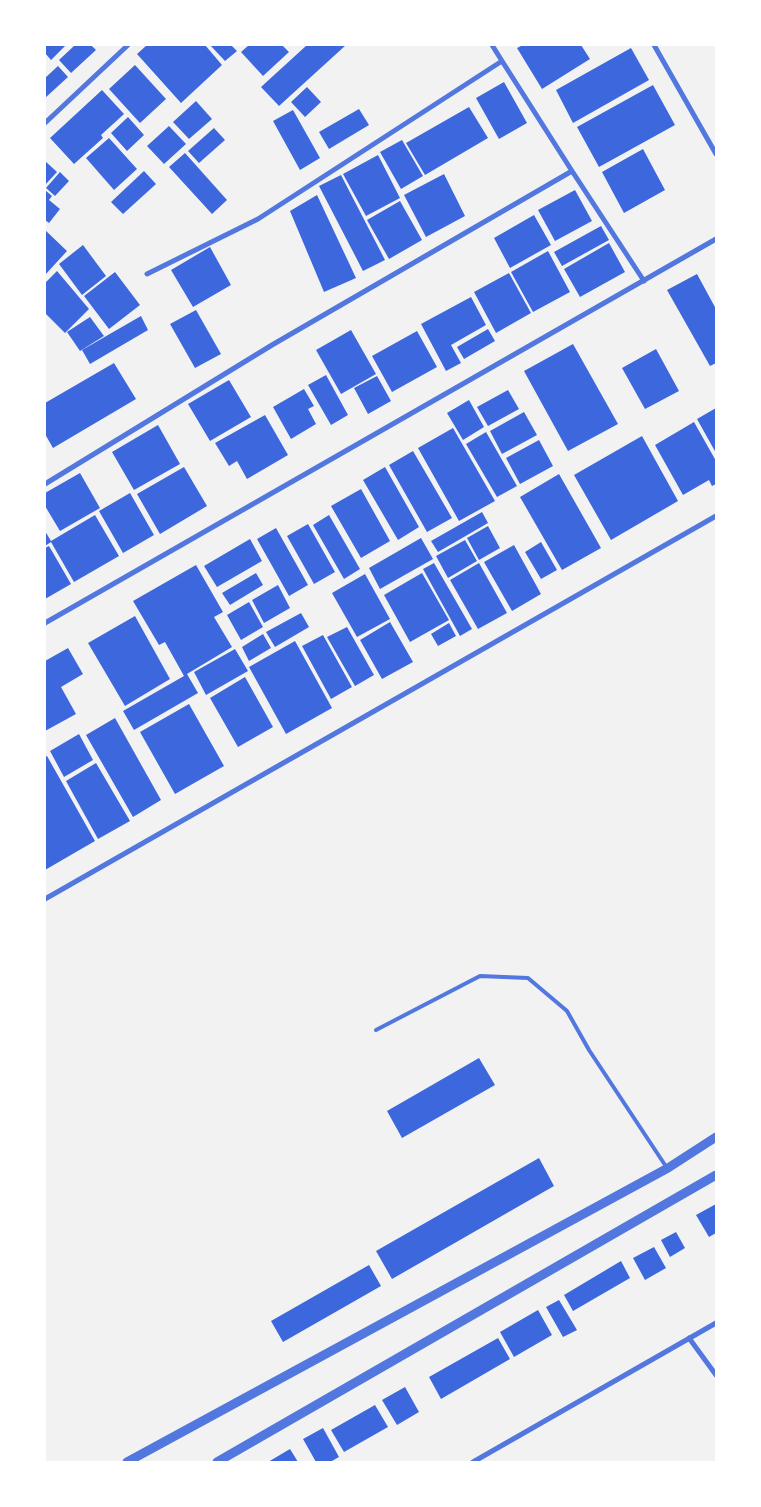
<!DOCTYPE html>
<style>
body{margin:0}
#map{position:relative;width:761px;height:1507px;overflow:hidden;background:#f2f2f2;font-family:Arial,sans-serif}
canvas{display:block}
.frame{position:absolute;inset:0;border:46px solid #fff;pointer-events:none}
</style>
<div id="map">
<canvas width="761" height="1507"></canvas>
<div class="frame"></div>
</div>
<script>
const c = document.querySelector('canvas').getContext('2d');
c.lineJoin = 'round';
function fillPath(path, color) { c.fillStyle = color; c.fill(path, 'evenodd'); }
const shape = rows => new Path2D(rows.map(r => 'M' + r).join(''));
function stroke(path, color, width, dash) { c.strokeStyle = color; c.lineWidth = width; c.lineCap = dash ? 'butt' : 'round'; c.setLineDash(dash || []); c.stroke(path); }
fillPath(shape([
 [45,45,66,45,51,60,45,53],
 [75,45,91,45,96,50,71,73,59,60],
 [147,45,205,45,222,65,181,103,137,54],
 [210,45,231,45,237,51,225,61],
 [249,45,282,45,289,52,263,76,241,52],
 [307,45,346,45,279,106,261,87],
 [523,45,581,45,590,59,542,89,517,48],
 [631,48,649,80,573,123,556,90],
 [135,65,166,99,140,123,109,89],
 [58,66,68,77,45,98,45,78],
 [504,82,527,123,499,139,476,98],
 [653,85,675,125,599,167,577,127],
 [307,87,321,102,305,117,291,102],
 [102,90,124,114,101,135,103,138,74,164,50,138],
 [196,101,212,119,189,139,173,122],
 [469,107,488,138,425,175,406,143],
 [359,109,369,125,329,149,319,132],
 [293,110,320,158,300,170,273,121],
 [128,117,144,135,127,151,111,133],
 [169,126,186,144,164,164,147,146],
 [214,128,225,140,199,163,188,151],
 [109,138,137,169,114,190,86,158],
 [402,140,423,176,401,189,380,152],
 [643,149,665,190,624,213,602,172],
 [185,153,227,200,212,214,169,167],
 [378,155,400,198,366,216,343,174],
 [45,161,57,172,45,185],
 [144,171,156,184,123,214,111,202],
 [60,172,69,181,55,196,46,188],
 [444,174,465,216,426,237,404,195],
 [341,175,385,260,363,271,319,186],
 [45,190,52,196,49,200,60,209,49,223,45,220],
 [575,190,592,221,555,241,538,210],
 [317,195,356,278,324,292,290,211],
 [400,201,422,240,389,259,367,220],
 [534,215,551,245,510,268,494,238],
 [601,226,609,240,562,266,554,252],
 [45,230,67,251,45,275],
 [609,243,625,272,580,297,564,269],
 [83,245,106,276,82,295,59,264],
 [210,247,231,285,193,307,171,270],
 [548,251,570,292,533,312,511,272],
 [57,271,89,309,65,333,45,313,45,283],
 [115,272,140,305,109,329,84,296],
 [509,273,531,313,496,333,474,292],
 [697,274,716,309,716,363,710,366,667,290],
 [471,297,486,325,451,345,461,363,446,371,421,324],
 [196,310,221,354,195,368,170,324],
 [141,316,148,330,90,364,82,350],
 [90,317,104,336,80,351,67,332],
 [488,329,495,341,464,359,457,347],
 [351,330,376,374,341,394,316,350],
 [417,331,437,367,392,392,372,356],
 [573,344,618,424,568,451,524,371],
 [656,349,679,391,645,409,622,368],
 [114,363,136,399,53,448,45,434,45,403],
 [326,375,348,415,331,425,308,385],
 [377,376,391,401,368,414,354,388],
 [229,380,251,417,210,441,188,404],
 [304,389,314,406,308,409,316,424,291,439,273,407],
 [508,390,519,409,488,426,477,407],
 [469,400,484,427,463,440,447,413],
 [716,408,716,453,697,419],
 [524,412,537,435,502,454,490,431],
 [265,415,288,455,247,479,237,461,229,466,215,443],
 [694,422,716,461,716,484,712,486,709,480,683,495,655,445],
 [158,425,180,464,134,490,112,452],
 [453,428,495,501,459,521,418,448],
 [486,432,517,486,497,497,466,444],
 [642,436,678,501,611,540,574,475],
 [539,440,553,466,520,484,506,458],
 [413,451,452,518,427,532,389,465],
 [184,467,207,506,160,534,137,494],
 [385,467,419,527,398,540,363,480],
 [80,473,100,508,60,531,45,506,45,493],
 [559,474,601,548,562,570,520,497],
 [361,489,390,541,361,558,331,506],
 [130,493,154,535,123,553,99,511],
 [482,512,488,523,438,552,431,541],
 [95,515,119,556,74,582,51,542,45,546,45,531,51,541],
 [329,515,360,569,344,579,313,525],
 [308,524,335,572,314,584,287,536],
 [488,526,500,548,479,560,467,538],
 [276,528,308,585,289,596,257,539],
 [421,538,433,559,380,589,369,568],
 [250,539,262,561,217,587,204,566],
 [465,540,477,561,448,578,436,556],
 [541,542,557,570,541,579,525,552],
 [514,545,541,594,512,611,484,562],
 [49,546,71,584,45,599,45,548],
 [434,563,472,629,460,636,423,569],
 [479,563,507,613,478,629,450,580],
 [196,565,223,612,214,617,232,647,187,674,198,693,134,730,123,711,184,676,165,642,159,645,133,601],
 [256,573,263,585,230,605,222,593],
 [422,573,449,620,410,642,384,595],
 [365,574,390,619,357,637,332,593],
 [278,585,290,608,264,623,252,600],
 [249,602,263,627,241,640,227,615],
 [301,613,309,627,275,647,266,632],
 [135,616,170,679,125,706,88,643],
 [390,622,413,662,382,679,360,640],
 [449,623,456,636,438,646,431,634],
 [347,627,374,675,355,686,327,637],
 [263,634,271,648,249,661,242,647],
 [323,635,352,687,331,699,302,646],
 [295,641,332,708,286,734,249,667],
 [68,648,83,674,61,687,76,714,45,731,45,661],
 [235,649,248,671,206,695,194,672],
 [245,677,273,727,238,747,210,698],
 [189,704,224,766,175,794,140,732],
 [115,718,161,800,133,817,86,735],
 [79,734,93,760,64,777,50,751],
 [47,756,95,841,45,870,45,757],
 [96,763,130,821,98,839,66,781],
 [479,1058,495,1085,402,1138,387,1111],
 [539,1158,554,1186,392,1279,376,1251],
 [716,1204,716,1233,709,1237,696,1215],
 [676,1232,685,1248,670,1257,661,1240],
 [654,1247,666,1268,645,1280,633,1258],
 [621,1261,630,1278,573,1311,564,1295],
 [369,1265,381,1286,283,1342,271,1321],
 [559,1300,577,1330,563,1337,546,1307],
 [538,1310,552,1335,514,1357,500,1332],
 [498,1338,510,1359,441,1399,429,1377],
 [405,1387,419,1412,397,1425,382,1400],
 [375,1405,388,1427,344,1452,331,1430],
 [323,1428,339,1457,330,1462,316,1462,303,1439],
 [290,1449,298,1462,268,1462]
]), '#3d67dc');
stroke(shape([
 [376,1030,480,976,528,978,567,1011,589,1050,667,1168]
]), '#5277de', 4);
stroke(shape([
 [654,45,716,154],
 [45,123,128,45],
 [572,171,644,281],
 [147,274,258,219,502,61,492,45],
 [45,484,272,345,572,171,502,61],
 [45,623,716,239],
 [45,899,716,516],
 [689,1338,716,1375],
 [473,1462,716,1323]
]), '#5277de', 5);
stroke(shape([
 [127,1462,668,1168,716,1137],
 [217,1462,716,1175]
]), '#5277de', 9);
</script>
